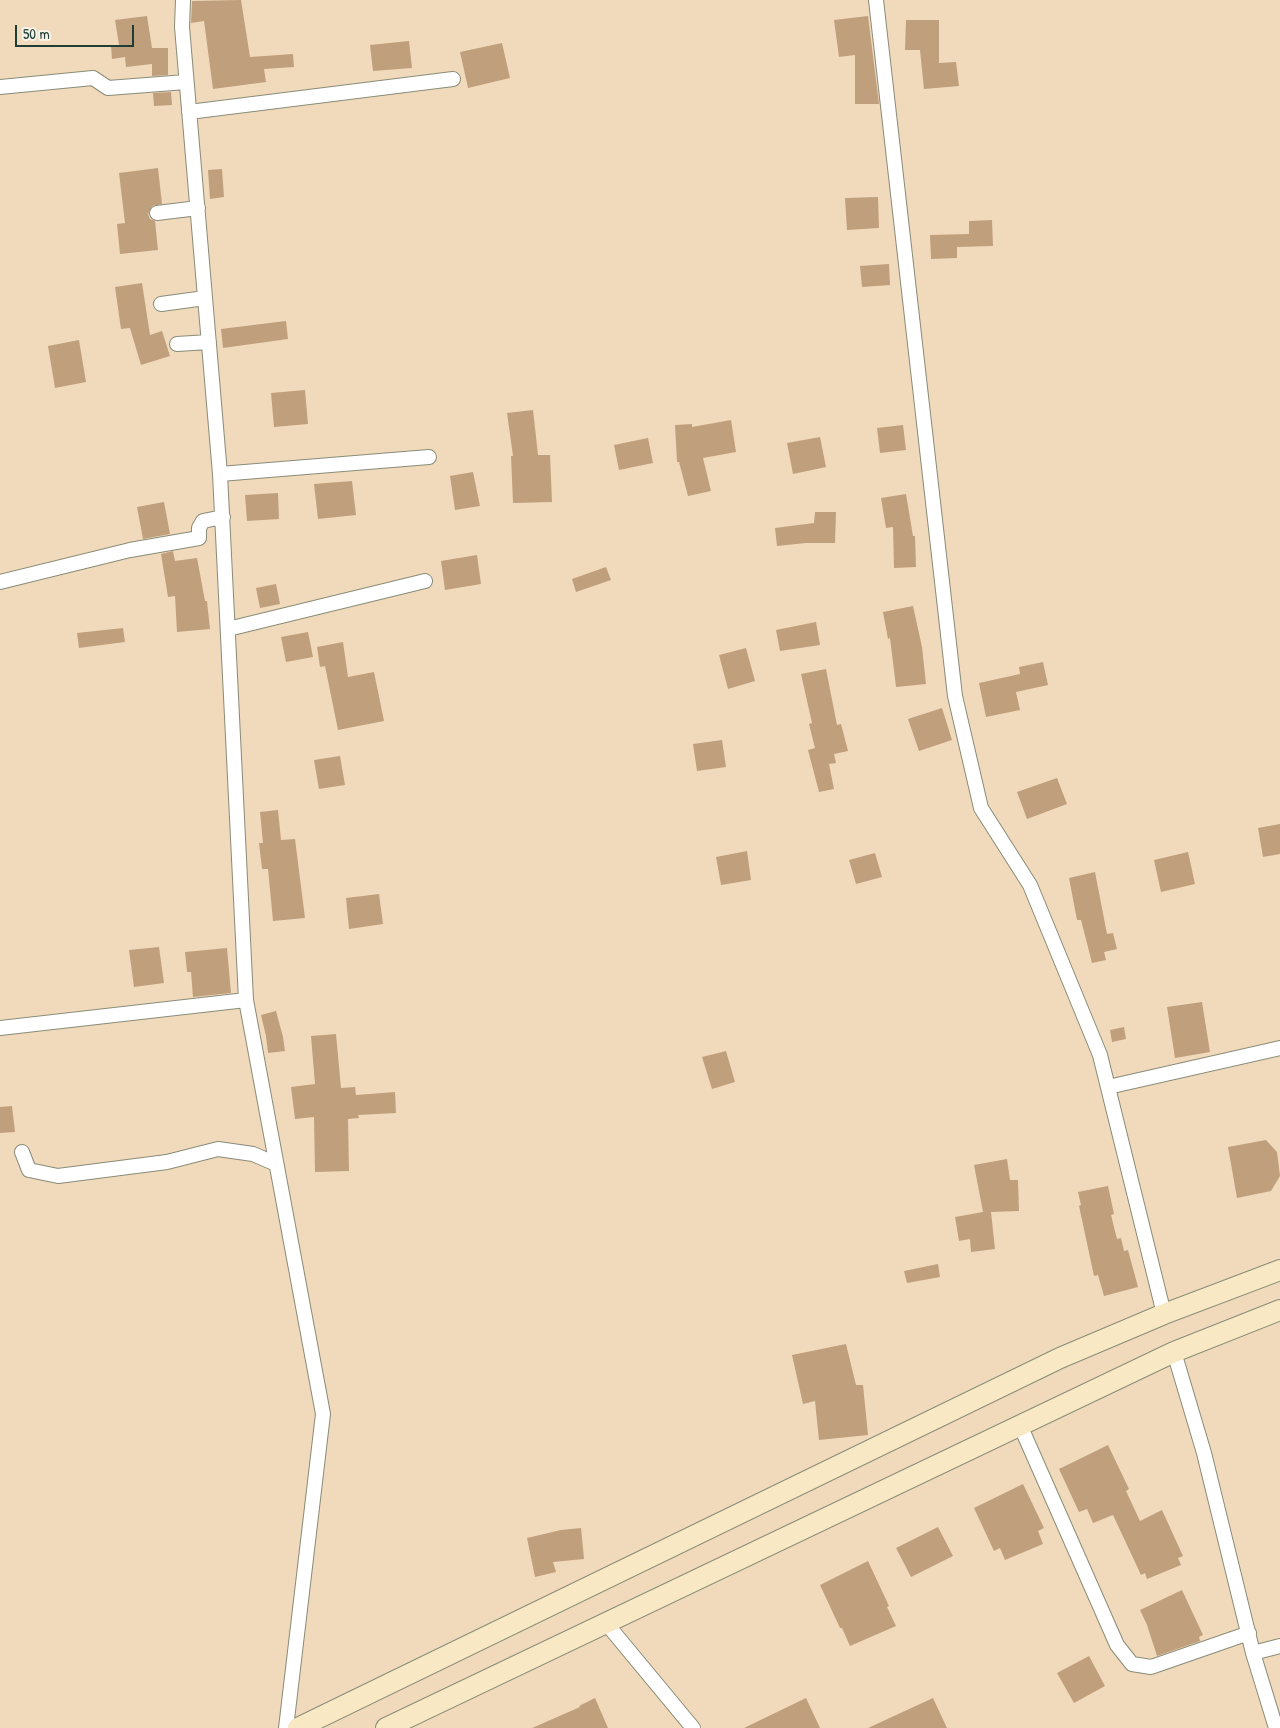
<!DOCTYPE html>
<style>
body{margin:0}
#map{position:relative;width:1280px;height:1728px;overflow:hidden;background:#f1dabb;font-family:"Patrick Hand",sans-serif}
canvas{display:block}
.scale{position:absolute;left:15px;top:25px;width:119px;height:22px;box-sizing:border-box;border:2px solid #1f3d34;border-top:0;padding-left:6px;font-size:15px;line-height:18px;white-space:nowrap;color:#1f3d34;-webkit-text-stroke:4px #f7f3e8;paint-order:stroke}
</style>
<div id="map">
<canvas width="1280" height="1728"></canvas>
<div class="scale">50 m</div>
</div>
<script>
const c = document.querySelector('canvas').getContext('2d');
c.lineJoin = 'round';
function fillPath(path, color) { c.fillStyle = color; c.fill(path, 'evenodd'); }
const shape = rows => new Path2D(rows.map(r => 'M' + r).join(''));
function stroke(path, color, width, dash) { c.strokeStyle = color; c.lineWidth = width; c.lineCap = dash ? 'butt' : 'round'; c.setLineDash(dash || []); c.stroke(path); }
fillPath(shape([
 [241,0,250,57,293,54,294,67,264,69,266,82,213,89,204,21,191,23,192,1],
 [147,16,152,48,168,48,168,75,152,76,152,64,126,67,125,57,112,59,111,46,119,45,115,20],
 [868,16,879,104,855,104,855,55,839,57,834,20],
 [906,20,939,20,939,63,956,62,959,86,924,89,920,50,905,50],
 [409,41,412,68,373,71,370,45],
 [502,43,510,78,468,88,460,52],
 [171,92,172,105,154,106,153,93],
 [158,168,162,204,152,206,148,214,150,219,155,221,158,250,120,254,117,224,125,223,119,173],
 [222,169,224,197,210,199,208,170],
 [878,197,879,228,847,230,845,198],
 [992,220,993,246,957,247,957,258,931,259,930,235,969,234,969,221],
 [889,264,890,285,862,287,860,266],
 [142,283,150,335,162,331,170,356,141,365,130,328,121,329,115,287],
 [286,321,288,339,223,348,221,329],
 [79,340,86,382,55,388,48,346],
 [305,390,308,424,274,427,271,393],
 [533,410,538,455,550,455,552,502,513,503,511,456,513,456,507,413],
 [731,420,736,452,703,458,711,491,688,496,679,462,677,462,675,425,692,424,692,427],
 [903,425,906,450,880,453,877,428],
 [820,437,826,467,793,474,787,443],
 [648,438,653,463,619,470,614,445],
 [473,472,480,506,455,510,450,476],
 [352,481,356,515,318,519,314,484],
 [278,493,279,519,247,521,245,495],
 [906,494,913,536,915,536,916,567,894,568,893,527,886,528,881,498],
 [164,502,170,534,143,539,137,507],
 [815,512,836,512,835,543,806,543,777,546,775,528,814,523],
 [173,551,175,561,197,558,205,601,207,601,210,629,177,632,175,596,168,597,161,554],
 [477,555,481,584,445,590,441,561],
 [606,567,611,580,576,592,572,579],
 [276,584,280,604,260,608,256,588],
 [913,606,922,647,926,684,896,687,890,638,888,639,883,612],
 [816,622,820,645,780,651,776,630],
 [123,628,125,642,79,648,77,633],
 [308,632,313,657,286,662,281,637],
 [343,642,348,677,374,672,384,721,338,730,325,666,320,667,317,647],
 [746,648,755,681,728,689,719,655],
 [1043,662,1048,685,1016,692,1020,710,986,717,979,683,1020,674,1019,667],
 [826,669,837,725,841,724,848,751,834,754,836,763,829,764,834,789,819,792,808,750,815,748,809,724,812,723,801,674],
 [942,708,952,740,919,751,908,719],
 [722,740,726,767,697,771,693,744],
 [340,756,345,785,319,789,314,760],
 [1057,778,1067,804,1027,819,1017,792],
 [278,810,281,840,295,839,305,918,273,921,268,869,262,869,259,843,263,843,260,812],
 [1280,824,1280,854,1263,857,1258,828],
 [747,851,751,880,721,885,716,857],
 [1188,852,1195,884,1161,892,1154,860],
 [875,853,882,877,856,884,849,860],
 [1095,872,1107,934,1113,933,1117,949,1104,952,1106,960,1092,963,1081,920,1077,920,1069,878],
 [379,894,383,924,349,929,346,898],
 [159,947,164,983,134,987,129,950],
 [227,948,231,993,193,997,191,972,187,972,185,952],
 [1202,1002,1210,1052,1175,1058,1167,1007],
 [276,1011,283,1037,285,1051,268,1053,266,1036,261,1015],
 [1124,1027,1126,1039,1112,1042,1110,1030],
 [336,1034,341,1088,355,1087,356,1095,395,1092,396,1113,358,1115,359,1118,348,1119,349,1171,315,1172,314,1117,295,1119,291,1087,315,1084,311,1036],
 [726,1051,735,1082,712,1089,702,1057],
 [12,1106,15,1132,0,1133,0,1107],
 [1266,1140,1277,1152,1280,1176,1271,1191,1237,1198,1228,1147],
 [1007,1159,1010,1180,1018,1180,1019,1211,991,1212,995,1249,971,1252,970,1239,959,1241,955,1217,983,1212,974,1165],
 [1108,1186,1114,1214,1111,1215,1117,1239,1121,1238,1124,1251,1128,1250,1138,1287,1104,1296,1098,1275,1094,1276,1079,1206,1081,1205,1078,1192],
 [938,1264,940,1277,907,1283,904,1271],
 [846,1344,856,1385,863,1385,868,1435,819,1440,815,1401,803,1404,792,1355],
 [1108,1445,1129,1489,1126,1491,1140,1521,1162,1510,1183,1556,1178,1558,1181,1565,1147,1579,1145,1573,1141,1575,1113,1515,1093,1523,1087,1509,1079,1512,1059,1469],
 [1023,1484,1044,1528,1038,1531,1043,1544,1005,1560,1000,1548,994,1551,974,1508],
 [938,1527,953,1556,911,1577,896,1548],
 [581,1528,584,1559,553,1562,556,1572,535,1577,527,1538,561,1530],
 [868,1561,889,1606,887,1607,896,1626,850,1646,842,1628,840,1628,820,1585],
 [1182,1590,1203,1635,1199,1637,1200,1641,1157,1656,1147,1625,1140,1610],
 [1089,1656,1105,1686,1074,1703,1057,1673],
 [595,1698,608,1728,532,1728,580,1707,579,1706],
 [806,1698,820,1728,744,1728],
 [933,1698,947,1728,868,1728]
]), '#c09f7c');
const street = shape([
 [183,0,182,27,220,474,246,1000,323,1414,286,1728],
 [876,0,955,696,981,808,1030,885,1100,1055,1164,1314],
 [0,87,93,78,108,88,186,82],
 [189,112,453,79],
 [157,213,198,208],
 [161,304,205,298],
 [177,344,209,342],
 [220,474,429,457],
 [0,582,130,550,199,538,199,528,203,521,223,517],
 [228,629,425,581],
 [0,1028,246,1000],
 [1108,1087,1280,1048],
 [22,1152,29,1170,58,1176,167,1162,218,1149,253,1154,276,1164],
 [1174,1352,1204,1453,1253,1653,1276,1728],
 [1020,1425,1117,1645,1132,1664,1151,1667,1249,1633],
 [606,1623,693,1728],
 [1253,1653,1280,1646]
]);
const secondary = shape([
 [298,1728,1060,1358,1164,1314,1280,1270],
 [386,1728,1174,1352,1280,1310]
]);
stroke(street, '#888c78', 16);
stroke(secondary, '#888c78', 22);
stroke(street, '#fff', 14);
stroke(secondary, '#f8e8c3', 20);
</script>
